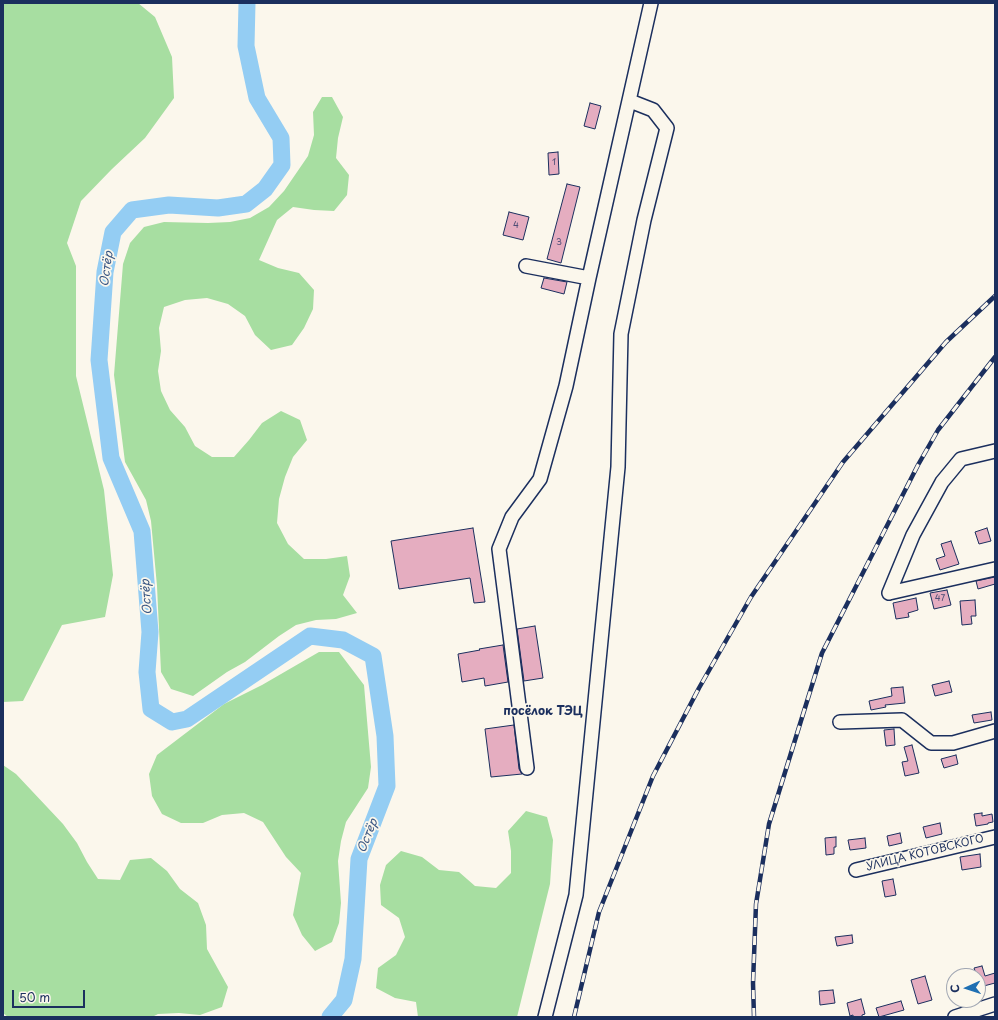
<!DOCTYPE html>
<meta charset="utf-8">
<style>
body{margin:0}
#map{position:relative;width:998px;height:1020px;overflow:hidden;background:#fbf7ec;font-family:"Playpen Sans",sans-serif}
canvas{display:block}
.frame{position:absolute;inset:0;border:4px solid #1b2f5e;pointer-events:none}
.north{position:absolute;left:946px;top:968px;width:40px;height:40px;box-sizing:border-box;background:#fbf7ec;border:1px solid #a1a7b3;border-radius:50%;rotate:267deg;font-size:11px;font-weight:700;line-height:16px;text-align:center;color:#1b2f5e}
.north::after{content:'';display:block;margin:auto;width:14px;height:18px;background:#1f6fb2;clip-path:polygon(50% 0,100% 100%,50% 72%,0 100%)}
.scale{position:absolute;left:12px;top:990px;width:73px;height:18px;box-sizing:border-box;border:2px solid #1b2f5e;border-top:0;padding-left:5px;font-size:12px;line-height:14px;white-space:nowrap;color:#1b2f5e;-webkit-text-stroke:3px #fbf7ec;paint-order:stroke}
</style>
<div id="map">
<canvas width="998" height="1020"></canvas>
<div class="frame"></div>
<div class="north">С</div>
<div class="scale">50 m</div>
</div>
<script>
const c = document.querySelector('canvas').getContext('2d');
c.lineJoin = 'round';
function fillPath(path, color) { c.fillStyle = color; c.fill(path, 'evenodd'); }
const shape = rows => new Path2D(rows.map(r => 'M' + r).join(''));
function stroke(path, color, width, dash) { c.strokeStyle = color; c.lineWidth = width; c.lineCap = dash ? 'butt' : 'round'; c.setLineDash(dash || []); c.stroke(path); }
function drawText(font, color, halo, rows, align = 'center') {
  c.font = font + ' "Playpen Sans",sans-serif'; c.lineWidth = 3.5; c.setLineDash([]); c.textBaseline = 'middle'; c.strokeStyle = halo; c.fillStyle = color; for (const [text, x, y, turn = 0] of rows) {
    c.save(); c.translate(x, y); c.rotate((+turn || 0) * Math.PI / 180); c.textAlign = isNaN(turn) ? turn : align; if (halo) c.strokeText(text, 0, 0); c.fillText(text, 0, 0); c.restore();
  }
}
fillPath(shape([
 [3,3,138,3,155,17,172,57,174,98,145,138,112,169,81,201,67,243,76,266,76,376,104,490,113,575,105,617,62,625,23,701,3,702],
 [322,97,332,97,343,117,338,138,336,158,349,175,347,195,334,211,314,210,293,207,277,220,259,260,278,268,299,273,314,290,313,309,304,328,292,345,271,350,255,335,245,316,228,304,207,298,185,300,164,307,159,328,161,351,158,371,161,391,170,410,185,427,195,446,212,457,234,457,249,440,262,423,281,411,300,420,307,440,293,457,285,477,279,499,277,523,288,544,304,559,326,559,347,556,350,576,343,595,357,613,336,619,316,620,296,625,279,636,245,662,227,672,193,696,171,689,161,672,157,586,151,521,146,500,125,462,114,375,123,264,130,243,144,227,164,222,208,223,230,222,250,218,269,207,284,191,308,156,314,135,313,112],
 [319,652,339,652,364,685,371,767,368,788,346,822,341,841,338,861,341,903,339,923,332,942,315,951,302,935,293,915,301,873,286,857,263,822,244,813,222,815,203,823,181,823,162,814,152,796,149,774,157,755,224,704,262,685],
 [3,765,16,774,63,824,77,843,87,862,98,879,120,880,130,860,151,858,167,871,180,889,198,903,206,925,207,949,228,987,222,1007,200,1015,179,1013,158,1014,152,1017,8,1017,3,1013],
 [526,811,547,817,553,840,550,884,517,1017,418,1017,416,1002,395,998,376,988,378,968,396,955,405,937,399,918,381,905,380,885,386,865,401,851,422,857,439,870,459,872,475,886,496,888,511,873,511,851,508,831]
]), '#a7dea1');
stroke(shape([
 [247,3,246,46,257,98,281,138,282,165,265,189,246,204,218,208,169,205,132,210,113,232,105,272,99,360,111,458,142,531,150,632,147,672,151,709,172,722,187,719,310,636,343,640,373,656,385,736,387,786,359,859,353,959,344,1000,330,1017]
]), '#94cdf3', 17);
const building = shape([
 [590,103,601,106,595,129,584,126,590,103],
 [558,152,559,174,549,175,548,153,558,152],
 [567,184,580,187,561,263,547,259,567,184],
 [509,212,529,217,523,240,503,235,509,212],
 [544,278,567,282,564,294,541,288,544,278],
 [473,528,485,602,474,603,470,578,399,589,391,541,473,528],
 [987,528,991,541,979,544,975,532,987,528],
 [951,541,959,564,940,570,936,559,945,556,941,544,951,541],
 [995,577,995,584,978,589,976,581,995,577],
 [947,590,951,605,934,609,930,593,947,590],
 [916,598,918,610,908,613,909,617,896,619,893,603,916,598],
 [975,600,976,616,971,616,972,624,962,625,960,601,975,600],
 [535,626,543,678,524,681,517,629,535,626],
 [503,645,508,682,485,686,484,678,462,682,458,654,480,650,479,649,503,645],
 [949,681,952,692,935,696,932,685,949,681],
 [903,687,905,703,885,705,886,707,871,710,869,701,892,696,891,688,903,687],
 [991,712,992,720,974,723,972,715,991,712],
 [514,725,519,769,522,774,491,777,485,729,514,725],
 [894,729,895,745,886,746,884,730,894,729],
 [912,745,919,773,905,776,902,762,908,761,904,747,912,745],
 [956,755,958,764,944,768,941,759,956,755],
 [982,813,982,816,992,814,993,822,988,823,988,824,976,826,974,814,982,813],
 [940,823,942,834,926,838,923,827,940,823],
 [900,833,902,843,889,846,887,836,900,833],
 [836,837,836,847,834,847,834,854,826,855,825,838,836,837],
 [865,838,866,848,850,850,848,840,865,838],
 [980,854,981,867,962,870,960,857,980,854],
 [893,879,896,895,885,897,882,881,893,879],
 [852,935,853,943,837,946,835,937,852,935],
 [982,966,985,976,995,973,995,983,980,987,978,980,978,976,977,976,974,968,982,966],
 [925,976,932,1000,918,1004,911,980,925,976],
 [833,990,835,1003,820,1005,819,991,833,990],
 [861,999,865,1014,862,1015,862,1017,853,1017,853,1015,850,1016,847,1003,861,999],
 [901,1001,904,1010,879,1017,876,1008,901,1001]
]);
fillPath(building, '#e5adc0');
stroke(building, '#1b2f5e', 1);
const minor = shape([
 [526,266,589,278],
 [889,593,913,535,942,482,961,459,995,451],
 [889,593,995,569],
 [840,722,902,720,931,743,953,743,995,731],
 [527,768,499,549,512,517,540,479,566,386,589,278,651,3],
 [856,870,995,837],
 [545,1017,576,895,618,467,621,334,644,220,667,128,653,110,630,101],
 [955,1017,995,1004]
]);
stroke(minor, '#1b2f5e', 16);
stroke(minor, '#fbf7ec', 13);
const rail = shape([
 [574,1017,599,912,653,776,699,688,751,597,843,462,946,342,995,296],
 [754,1017,753,983,756,904,769,824,822,653,918,465,938,430,995,357]
]);
stroke(rail, '#1b2f5e', 4.5);
stroke(rail, '#fbf7ec', 3, [9]);
drawText('9px', '#4e4e76', null, [
 ["1",554,163],
 ["4",516,226],
 ["3",559,243],
 ["47",940,599]
]);
drawText('11px', '#1b2f5e', '#fbf7ec', [
 ["УЛИЦА КОТОВСКОГО",925,853,-14]
]);
drawText('italic 12px', '#395683', '#fbf7ec', [
 ["Остёр",107,269,-82],
 ["Остёр",147,597,-94],
 ["Остёр",368,836,-68]
]);
drawText('bold 12px', '#1b2f5e', '#fbf7ec', [
 ["посёлок ТЭЦ",543,712]
]);
</script>
